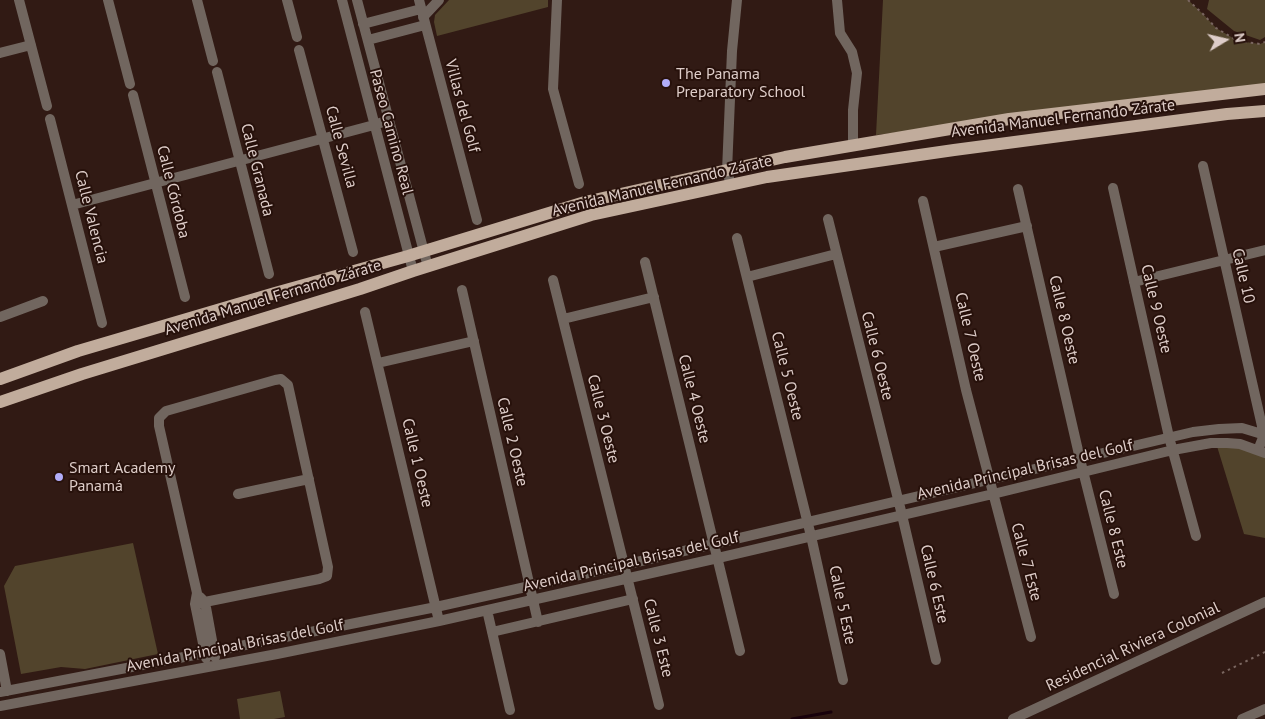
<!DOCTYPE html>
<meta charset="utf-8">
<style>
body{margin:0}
#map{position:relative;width:1265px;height:719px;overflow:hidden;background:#311a14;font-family:"PT Sans",sans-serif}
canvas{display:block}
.north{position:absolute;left:1200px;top:15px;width:50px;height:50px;-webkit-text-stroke:4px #27110b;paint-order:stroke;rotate:81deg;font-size:14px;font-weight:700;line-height:20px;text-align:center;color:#decdc9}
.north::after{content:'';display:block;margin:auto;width:18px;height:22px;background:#decdc9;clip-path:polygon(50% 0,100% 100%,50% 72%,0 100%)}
</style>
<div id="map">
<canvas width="1265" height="719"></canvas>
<div class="north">N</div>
</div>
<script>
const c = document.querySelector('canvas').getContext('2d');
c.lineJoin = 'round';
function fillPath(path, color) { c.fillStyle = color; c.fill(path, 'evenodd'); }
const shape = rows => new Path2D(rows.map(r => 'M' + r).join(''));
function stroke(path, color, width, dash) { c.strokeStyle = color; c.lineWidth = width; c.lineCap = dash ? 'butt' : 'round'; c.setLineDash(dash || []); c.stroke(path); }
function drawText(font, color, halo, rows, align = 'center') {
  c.font = font + ' "PT Sans",sans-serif'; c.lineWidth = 4; c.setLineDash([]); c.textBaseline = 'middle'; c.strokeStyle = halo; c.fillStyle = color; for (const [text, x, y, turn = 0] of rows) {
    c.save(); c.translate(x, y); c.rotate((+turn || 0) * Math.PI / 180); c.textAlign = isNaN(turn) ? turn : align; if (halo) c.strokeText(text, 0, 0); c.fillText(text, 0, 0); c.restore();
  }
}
fillPath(shape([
 [449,0,548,0,548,7,437,36,434,22,435,15],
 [883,0,1188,0,1203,14,1216,28,1238,41,1260,44,1265,42,1265,89,876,135],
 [1209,0,1265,0,1265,37,1260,40,1234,31,1207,9],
 [1216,443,1265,453,1265,538,1244,534],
 [133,543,158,654,85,669,61,667,21,674,4,586,15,566],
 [280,691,285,717,274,719,240,719,237,699]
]), '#52442c');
stroke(shape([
 [792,719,831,712]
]), '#18010b', 3);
stroke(shape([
 [1188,0,1203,14,1216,28,1238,41,1260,44,1265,42],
 [1222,673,1265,652]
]), '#7a6660', 2, [2.5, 4]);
stroke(shape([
 [19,0,47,106],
 [108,0,130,84],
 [197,0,213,61],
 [287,0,297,37],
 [342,0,413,271],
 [357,0,428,267],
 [419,0,477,220],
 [557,0,553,89,579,184],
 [837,0,840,33,852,52,857,73,853,110,853,146],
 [423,17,439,0],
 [363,24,421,9],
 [368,40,425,25],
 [299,50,353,252],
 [0,53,31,45],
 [217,72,269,274],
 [133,95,185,297],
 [50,119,102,323],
 [1203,166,1264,435,1258,450],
 [731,185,727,171,732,51,737,0],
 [1113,188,1169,437,1196,536],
 [1018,189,1080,459,1114,594],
 [923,201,966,390,1031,637],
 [72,205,374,125,389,120],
 [828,219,902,515,936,660],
 [737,238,811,536,843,680],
 [934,247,1027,226],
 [645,262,740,651],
 [747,277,836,254],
 [553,280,659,705],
 [1134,282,1265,250],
 [462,290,538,622],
 [365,312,439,621],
 [0,317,43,301],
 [563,319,654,297],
 [378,363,474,341],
 [238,494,309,479],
 [200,597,205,602,215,657],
 [195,604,319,579,327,576,328,567,288,385,281,379,275,380,166,411,159,418,159,426,197,593,195,604,206,658],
 [487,610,510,710],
 [492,632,633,599],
 [0,654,7,691],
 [0,692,205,653,436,607,624,565,1193,432,1219,429,1242,428,1265,435],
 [0,706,277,654,439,621,718,558,993,494,1173,450,1211,443,1227,443,1240,444,1265,453],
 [1013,719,1265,602],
 [1242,719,1265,709]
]), '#71665f', 10);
stroke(shape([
 [0,379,78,351,275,293,408,256,585,202,785,157,1009,119,1265,89],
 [0,402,82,374,360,289,413,271,591,215,767,177,954,150,1227,114,1265,111]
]), '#c1ac9c', 12);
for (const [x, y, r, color] of [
 [666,83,5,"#b2adf9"],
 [59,477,5,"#b2adf9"]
]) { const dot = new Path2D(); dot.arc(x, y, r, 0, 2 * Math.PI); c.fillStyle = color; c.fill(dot); stroke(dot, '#27110b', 2); }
drawText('16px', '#decdc9', '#27110b', [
 ["The Panama",676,74],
 ["Preparatory School",676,92],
 ["Smart Academy",69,468],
 ["Panamá",69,486]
], 'left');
drawText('16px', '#decdc9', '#27110b', [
 ["Villas del Golf",462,106,75],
 ["Avenida Manuel Fernando Zárate",1063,119,-7],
 ["Paseo Camino Real",391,132,75],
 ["Calle Sevilla",341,147,75],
 ["Calle Granada",257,170,76],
 ["Avenida Manuel Fernando Zárate",662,186,-13],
 ["Calle Córdoba",173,192,76],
 ["Calle Valencia",91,217,76],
 ["Calle 10",1243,276,77],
 ["Avenida Manuel Fernando Zárate",273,298,-17],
 ["Calle 9 Oeste",1156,309,77],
 ["Calle 8 Oeste",1064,320,77],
 ["Calle 7 Oeste",970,337,77],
 ["Calle 6 Oeste",877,356,76],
 ["Calle 5 Oeste",787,376,76],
 ["Calle 4 Oeste",694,399,76],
 ["Calle 3 Oeste",603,419,76],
 ["Calle 2 Oeste",512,442,77],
 ["Calle 1 Oeste",417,463,77],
 ["Avenida Principal Brisas del Golf",1025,470,-13],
 ["Calle 8 Este",1113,529,76],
 ["Avenida Principal Brisas del Golf",631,562,-13],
 ["Calle 7 Este",1026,562,75],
 ["Calle 6 Este",934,584,77],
 ["Calle 5 Este",842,605,78],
 ["Calle 3 Este",658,638,76],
 ["Avenida Principal Brisas del Golf",235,646,-11],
 ["Residencial Riviera Colonial",1133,647,-25]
]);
</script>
